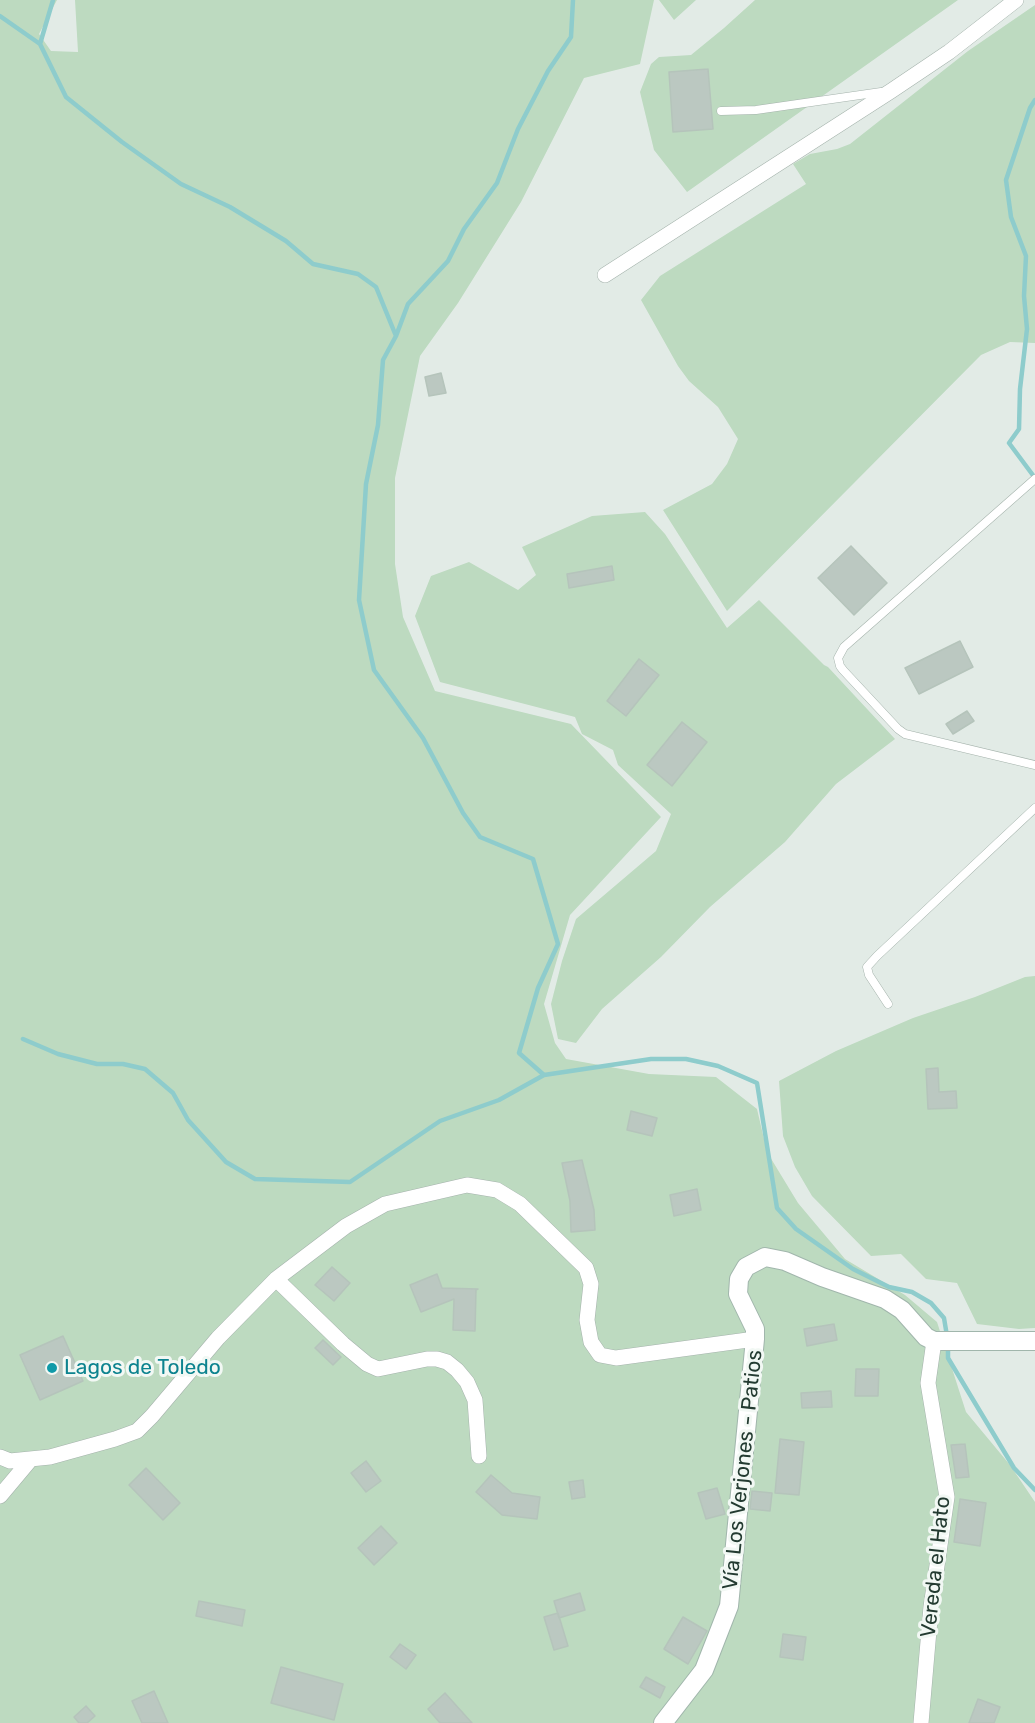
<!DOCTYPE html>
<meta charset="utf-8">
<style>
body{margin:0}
canvas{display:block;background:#e2ebe6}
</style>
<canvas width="1035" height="1723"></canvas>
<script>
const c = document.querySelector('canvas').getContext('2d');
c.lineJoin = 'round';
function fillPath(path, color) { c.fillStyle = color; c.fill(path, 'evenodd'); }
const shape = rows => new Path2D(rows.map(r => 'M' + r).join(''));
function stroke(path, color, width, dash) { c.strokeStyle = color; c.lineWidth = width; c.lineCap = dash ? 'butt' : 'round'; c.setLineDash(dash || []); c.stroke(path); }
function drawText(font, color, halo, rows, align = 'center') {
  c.font = font + ' Rubik,sans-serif'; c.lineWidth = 6; c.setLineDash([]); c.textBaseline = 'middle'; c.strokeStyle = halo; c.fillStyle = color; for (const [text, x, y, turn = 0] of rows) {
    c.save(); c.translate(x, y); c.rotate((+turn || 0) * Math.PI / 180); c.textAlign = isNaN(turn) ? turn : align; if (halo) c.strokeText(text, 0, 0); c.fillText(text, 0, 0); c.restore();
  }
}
fillPath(shape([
 [0,0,57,0,39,34,51,51,78,52,75,0,654,0,640,64,584,78,521,202,458,303,420,356,395,478,395,564,403,617,435,691,571,724,661,817,570,915,544,1004,555,1043,566,1059,649,1074,716,1077,757,1109,767,1152,798,1203,845,1259,905,1295,937,1322,966,1412,1010,1465,1035,1502,1035,1723,0,1723],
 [659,0,696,0,674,20],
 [755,0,958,0,687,192,654,150,640,92,651,64,659,57,691,55,724,28],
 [1035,5,1035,343,1010,342,981,355,727,611,663,510,712,484,727,464,738,439,718,407,689,381,678,366,641,300,660,276,806,184,793,164,810,154,837,149,850,144,968,51],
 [645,512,665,534,727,628,759,600,824,665,828,667,895,739,836,784,785,842,710,907,661,957,602,1009,576,1043,558,1039,551,1004,562,961,576,919,656,851,671,814,618,765,613,750,582,734,575,717,440,682,415,616,431,576,469,562,518,590,536,575,522,547,592,516],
 [1035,976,1035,1328,1019,1329,977,1324,957,1283,926,1279,901,1254,871,1256,812,1196,795,1167,783,1136,779,1081,836,1051,913,1018,975,997,1025,977]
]), '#bddac0');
stroke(shape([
 [53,0,40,44,66,97,122,142,181,184,230,207,286,241,313,264,358,274,376,287,396,336],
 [0,16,40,44],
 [1035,100,1030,108,1006,180,1011,217,1026,256,1024,296,1027,329,1020,389,1019,429,1009,443,1035,478],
 [23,1039,58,1054,97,1064,123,1064,145,1069,173,1093,188,1120,226,1162,255,1179,350,1182,440,1121,499,1100,544,1075,651,1059,686,1059,718,1066,757,1083,777,1208,796,1229,853,1269,889,1287,912,1292,931,1303,944,1318,947,1336],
 [544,1075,519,1053,538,988,558,944,533,859,480,837,463,813,423,738,374,670,359,600,366,484,378,425,383,360,396,336,408,304,448,261,464,229,497,183,518,129,548,71,571,37,573,0],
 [948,1345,948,1358,1014,1468,1035,1490]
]), '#8ecccc', 4.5);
const building = shape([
 [708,69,713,129,673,132,669,72,708,69],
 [441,373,446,393,429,396,425,377,441,373],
 [851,546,887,583,854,615,818,578,851,546],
 [612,566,614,580,569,588,567,574,612,566],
 [960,641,973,667,919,694,905,668,960,641],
 [639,659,659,675,626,716,607,701,639,659],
 [967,711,974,721,953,734,946,724,967,711],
 [682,722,707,742,672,786,647,765,682,722],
 [938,1068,939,1092,956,1091,957,1108,928,1109,926,1069,938,1068],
 [631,1111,657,1118,652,1136,627,1130,631,1111],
 [582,1160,594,1210,595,1230,571,1232,570,1201,562,1163,582,1160],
 [697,1189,701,1210,674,1216,670,1195,697,1189],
 [332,1267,350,1283,334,1301,315,1285,332,1267],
 [437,1274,442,1288,478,1289,476,1290,475,1331,453,1330,454,1299,421,1312,410,1285,437,1274],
 [834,1324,837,1340,807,1346,804,1329,834,1324],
 [63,1336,83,1381,40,1400,20,1355,63,1336],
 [323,1340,341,1357,333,1365,315,1348,323,1340],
 [856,1369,879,1369,878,1396,855,1396,856,1369],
 [831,1391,832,1407,802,1408,801,1393,831,1391],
 [780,1439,804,1442,799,1495,775,1493,780,1439],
 [965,1444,969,1477,956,1478,951,1445,965,1444],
 [366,1461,381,1481,366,1492,351,1473,366,1461],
 [146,1468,180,1503,163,1520,129,1485,146,1468],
 [491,1475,512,1493,540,1497,537,1519,502,1515,476,1492,491,1475],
 [583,1480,585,1497,572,1499,569,1482,583,1480],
 [717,1488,725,1514,706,1519,698,1493,717,1488],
 [752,1491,772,1493,770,1511,750,1509,752,1491],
 [960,1499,986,1503,980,1546,954,1542,960,1499],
 [381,1526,397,1543,374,1565,358,1548,381,1526],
 [580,1593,585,1610,559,1618,554,1601,580,1593],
 [199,1601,245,1610,242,1626,196,1616,199,1601],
 [558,1613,568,1646,554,1650,544,1617,558,1613],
 [683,1617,707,1631,688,1664,664,1649,683,1617],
 [783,1634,806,1637,803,1660,780,1657,783,1634],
 [400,1644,416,1655,406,1669,390,1657,400,1644],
 [281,1667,343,1684,334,1720,271,1703,281,1667],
 [646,1677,665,1687,660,1698,640,1687,646,1677],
 [154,1691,168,1723,142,1723,132,1701,154,1691],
 [445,1693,472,1723,440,1723,428,1709,445,1693],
 [978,1699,1000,1707,994,1723,969,1723,978,1699],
 [86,1706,95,1716,87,1723,79,1723,74,1717,86,1706]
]);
fillPath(building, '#bbc8c1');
stroke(building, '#b5c4bb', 1.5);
const lane = shape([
 [721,111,756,110,881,92],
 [1035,479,844,647,838,658,840,666,843,670,898,729,905,734,1035,765],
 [888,1004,869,975,867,967,877,956,1035,808]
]);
const street = shape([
 [605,275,891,91,949,52,1016,0],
 [276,1279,343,1344,367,1364,378,1369,427,1359,437,1359,447,1362,457,1370,467,1382,475,1400,479,1456],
 [0,1457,10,1461,50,1457,115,1439,137,1431,152,1416,218,1338,276,1279,346,1226,385,1204,467,1185,497,1190,520,1204,586,1268,591,1284,587,1320,591,1342,600,1355,616,1358,755,1339],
 [0,1496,31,1459],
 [921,1723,931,1607,947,1497,928,1383,934,1341]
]);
const secondary = shape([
 [663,1723,704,1670,729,1606,755,1339,755,1329,738,1294,739,1279,746,1267,765,1257,785,1261,822,1277,885,1299,902,1310,926,1337,934,1341,1035,1341]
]);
stroke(lane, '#a5b3ac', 9);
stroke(street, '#a5b3ac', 16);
stroke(secondary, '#a1b6ac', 20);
stroke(lane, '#fff', 8);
stroke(street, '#fff', 15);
stroke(secondary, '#fff', 18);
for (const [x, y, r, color] of [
 [52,1368,6,"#0f9aa8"]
]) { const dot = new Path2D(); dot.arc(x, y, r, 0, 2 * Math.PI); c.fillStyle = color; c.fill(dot); stroke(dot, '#f2f8f4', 2); }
drawText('21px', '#0d838f', '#f2f8f4', [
 ["Lagos de Toledo",64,1368]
], 'left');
drawText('21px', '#233b31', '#f2f8f4', [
 ["Vía Los Verjones - Patios",743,1470,-84],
 ["Vereda el Hato",936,1567,-84]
]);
</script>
